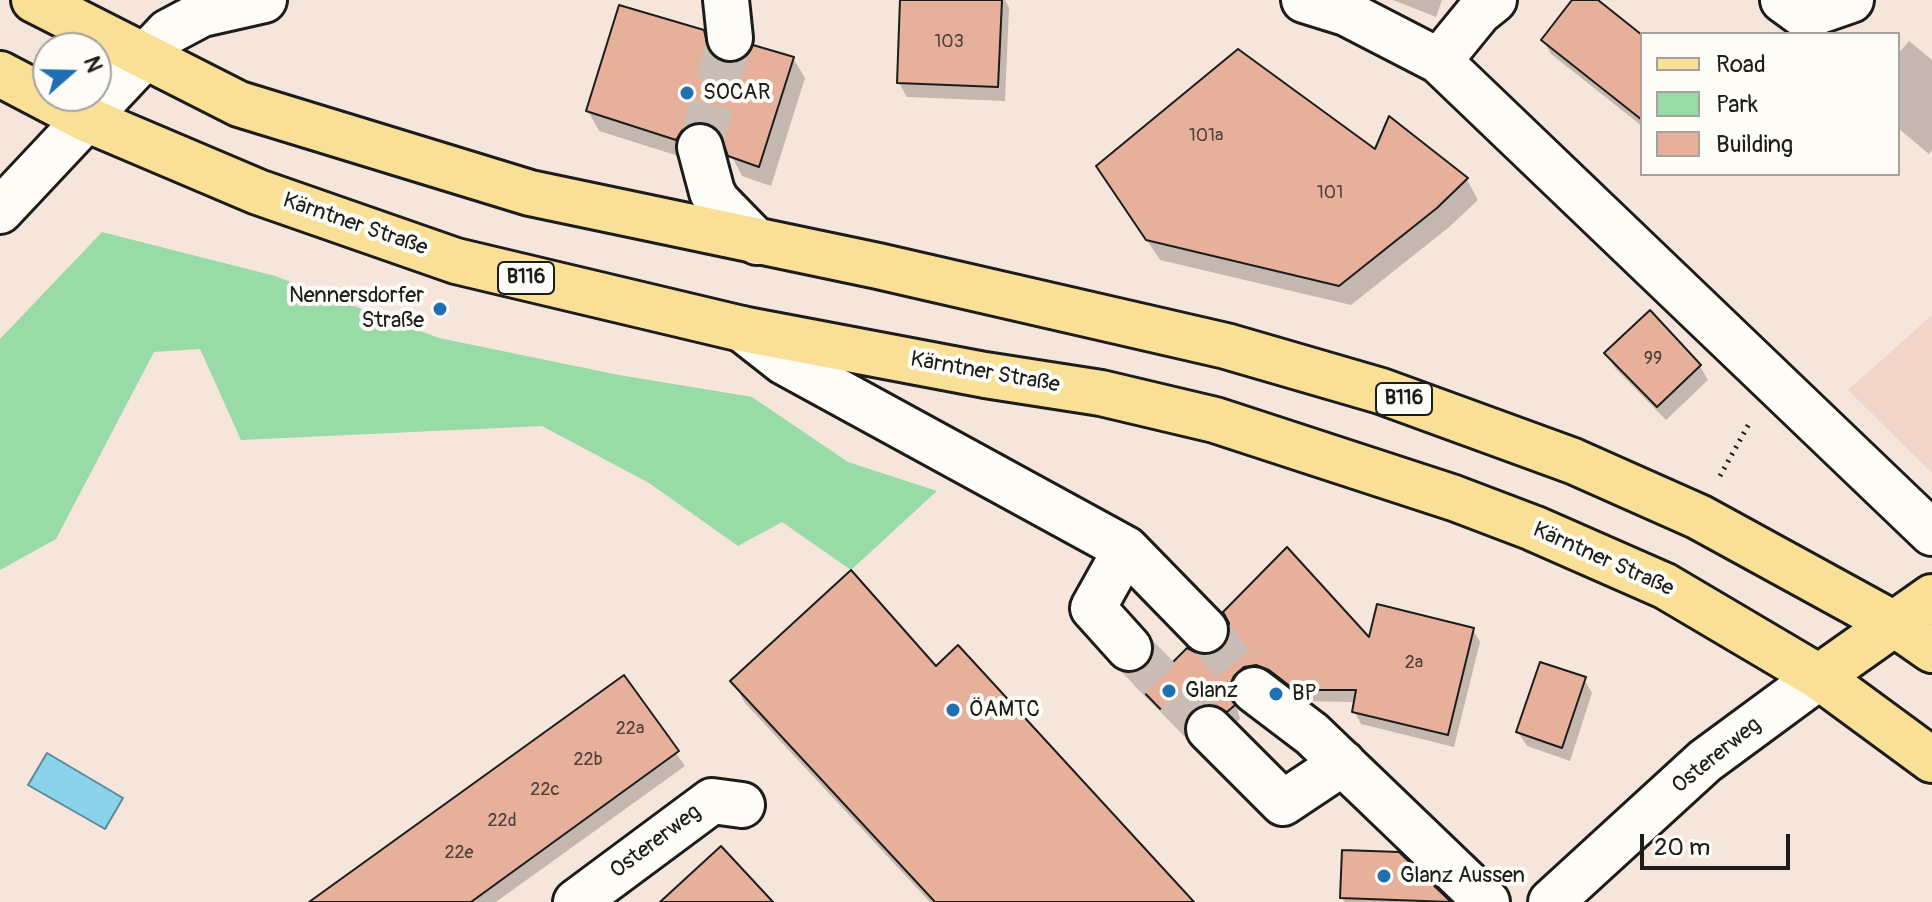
<!DOCTYPE html>
<meta charset="utf-8">
<style>
body{margin:0}
#map{position:relative;width:1932px;height:902px;overflow:hidden;background:#f6e5db;font-family:Pangolin,sans-serif}
canvas{display:block}
.legend{position:absolute;left:1640px;top:32px;width:260px;height:144px;box-sizing:border-box;background:#fdfcf7;border:2px solid #a3a29f;margin:0;padding:10px 14px;list-style:none;font-size:24px;color:#1c1c1c}
.legend li{display:flex;align-items:center;gap:16px;height:40px}
.legend b{width:40px;border:2px solid #a3a29f}
.north{position:absolute;left:32px;top:32px;width:80px;height:80px;box-sizing:border-box;background:#fdfcf7;border:2px solid #a3a29f;border-radius:50%;rotate:70deg;font-size:22px;font-weight:700;line-height:32px;text-align:center;color:#1c1c1c}
.north::after{content:'';display:block;margin:auto;width:28px;height:36px;background:#1f6fb2;clip-path:polygon(50% 0,100% 100%,50% 72%,0 100%)}
.scale{position:absolute;left:1640px;top:834px;width:150px;height:36px;box-sizing:border-box;border:4px solid #1c1c1c;border-top:0;padding-left:10px;font-size:24px;line-height:28px;white-space:nowrap;color:#1c1c1c;-webkit-text-stroke:6px #fdfcf7;paint-order:stroke}
</style>
<div id="map">
<canvas width="1932" height="902"></canvas>
<ul class="legend">
<li><b style="height:10px;background:#fadf96"></b>Road</li>
<li><b style="height:22px;background:#99dba7"></b>Park</li>
<li><b style="height:22px;background:#e6b09b"></b>Building</li>
</ul>
<div class="north">N</div>
<div class="scale">20 m</div>
</div>
<script>
const c = document.querySelector('canvas').getContext('2d');
c.lineJoin = 'round';
function fillPath(path, color) { c.fillStyle = color; c.fill(path, 'evenodd'); }
const shape = rows => new Path2D(rows.map(r => 'M' + r).join(''));
function stroke(path, color, width, dash) { c.strokeStyle = color; c.lineWidth = width; c.lineCap = dash ? 'butt' : 'round'; c.setLineDash(dash || []); c.stroke(path); }
function drawText(font, color, halo, rows, align = 'center') {
  c.font = font + ' Pangolin,sans-serif'; c.lineWidth = 8; c.setLineDash([]); c.textBaseline = 'middle'; c.strokeStyle = halo; c.fillStyle = color; for (const [text, x, y, turn = 0] of rows) {
    c.save(); c.translate(x, y); c.rotate((+turn || 0) * Math.PI / 180); c.textAlign = isNaN(turn) ? turn : align; if (halo) c.strokeText(text, 0, 0); c.fillText(text, 0, 0); c.restore();
  }
}
fillPath(shape([
 [1932,315,1932,473,1848,390]
]), '#f1d5c8');
fillPath(shape([
 [102,232,275,276,439,338,619,375,752,397,848,462,937,491,851,570,782,522,738,546,649,483,542,426,241,440,200,349,154,352,56,539,0,570,0,339]
]), '#99dba7');
const water = shape([
 [47,753,123,798,105,829,28,785,47,753]
]);
fillPath(water, '#8ad3eb');
stroke(water, '#5e8a98', 2);
fillPath(shape([
 [902,0,1005,0,1009,8,1005,101,907,97,899,83],
 [1393,0,1442,0,1436,17],
 [1574,0,1594,0,1642,38,1642,126,1551,54,1543,40],
 [703,32,717,60,734,65,745,60,793,58,805,78,771,186,742,176,727,147,720,143,688,159,599,131,588,111],
 [1909,41,1932,60,1932,150,1929,154,1898,128,1898,54],
 [1390,119,1467,180,1478,200,1448,228,1351,305,1160,260,1098,166,1376,152],
 [1607,354,1700,366,1708,380,1666,420,1615,368],
 [1473,630,1480,642,1454,747,1361,724,1354,711,1356,702,1235,700,1240,719,1235,723,1223,717,1191,735,1191,743,1134,685,1128,674,1170,668,1198,656],
 [936,668,1189,902,930,902,745,703,733,681],
 [623,678,685,766,496,902,312,902],
 [1584,679,1592,693,1570,761,1527,746,1518,732],
 [1398,854,1448,902,1345,902,1342,898]
]), '#0003');
const building = shape([
 [900,0,1002,0,998,87,897,83,900,0],
 [1572,0,1598,0,1642,35,1642,120,1541,40,1572,0],
 [619,5,704,30,709,52,721,61,733,63,744,59,753,45,794,57,759,167,728,156,718,130,707,123,693,123,683,129,676,140,586,111,619,5],
 [1238,49,1375,149,1389,116,1468,178,1437,208,1339,286,1146,240,1096,166,1238,49],
 [1650,310,1701,365,1657,407,1604,353,1650,310],
 [1287,547,1369,637,1377,604,1474,628,1448,735,1352,712,1356,690,1295,690,1269,670,1256,665,1244,667,1234,676,1229,688,1231,699,1235,705,1227,712,1215,705,1203,705,1192,711,1185,722,1185,734,1124,672,1135,672,1145,667,1152,656,1153,647,1170,665,1187,648,1199,654,1212,654,1222,648,1229,636,1229,623,1223,612,1287,547],
 [851,570,936,666,958,645,1194,902,935,902,730,681,851,570],
 [1540,662,1586,677,1562,748,1516,732,1540,662],
 [624,675,679,751,471,902,309,902,624,675],
 [721,846,773,902,660,902,721,846],
 [1342,850,1399,852,1451,902,1340,898,1342,850]
]);
fillPath(building, '#e6b09b');
stroke(building, '#1c1c1c', 2);
stroke(shape([
 [700,147,730,38],
 [1205,630,1254,690],
 [1129,648,1209,729]
]), '#cabdb5', 44, [44, 22]);
const minor = shape([
 [726,0,730,38],
 [1304,0,1346,13,1439,61,1932,533],
 [1783,0,1805,16,1851,0],
 [1439,61,1479,12,1494,0],
 [700,147,712,192,717,201,757,242],
 [0,211,168,32,202,14,264,0],
 [742,329,784,362,1126,549,1205,630],
 [1126,549,1093,608,1129,648],
 [1254,690,1312,734,1487,902],
 [1209,729,1283,803,1343,763],
 [576,902,712,801,742,805],
 [1551,902,1705,761,1819,677]
]);
const major = shape([
 [34,0,239,104,530,193,878,266,1226,346,1381,391,1573,461,1699,517,1896,625,1932,650],
 [0,74,86,119,258,192,456,261,742,329,985,375,1101,393,1215,420,1454,498,1533,528,1665,586,1819,677,1932,760],
 [1819,677,1932,597]
]);
stroke(minor, '#1c1c1c', 50);
stroke(major, '#1c1c1c', 50);
stroke(shape([
 [1720,476,1750,422]
]), '#1c1c1c', 5, [2, 6]);
stroke(minor, '#fdfcf7', 44);
stroke(major, '#fadf96', 44);
for (const [x, y, r, color] of [
 [687,93,8,"#1f6fb2"],
 [440,309,8,"#1f6fb2"],
 [1169,691,8,"#1f6fb2"],
 [1276,694,8,"#1f6fb2"],
 [953,710,8,"#1f6fb2"],
 [1384,876,8,"#1f6fb2"]
]) { const dot = new Path2D(); dot.arc(x, y, r, 0, 2 * Math.PI); c.fillStyle = color; c.fill(dot); stroke(dot, '#fdfcf7', 3); }
drawText('18px', '#4e413c', null, [
 ["103",949,42],
 ["101a",1206,136],
 ["101",1330,193],
 ["99",1653,359],
 ["2a",1414,663],
 ["22a",630,729],
 ["22b",588,760],
 ["22c",545,790],
 ["22d",502,821],
 ["22e",459,853]
]);
for (const [x, y, w] of [
 [526,278,56],
 [1404,399,56]
]) { const box = new Path2D(); box.roundRect(x - w / 2, y - 16, w, 32, 6); c.fillStyle = '#fdfcf7'; c.fill(box); stroke(box, '#1c1c1c', 2); }
drawText('bold 20px', '#1c1c1c', null, [
 ["B116",526,278],
 ["B116",1404,399]
]);
drawText('22px', '#1c1c1c', '#fdfcf7', [
 ["SOCAR",703,93],
 ["Nennersdorfer",424,296,"right"],
 ["Straße",424,321,"right"],
 ["Glanz",1185,691],
 ["BP",1292,694],
 ["ÖAMTC",969,710],
 ["Glanz Aussen",1400,876]
], 'left');
drawText('22px', '#1c1c1c', '#fdfcf7', [
 ["Kärntner Straße",355,225,19],
 ["Kärntner Straße",985,373,10],
 ["Kärntner Straße",1603,560,24],
 ["Ostererweg",1717,756,-39],
 ["Ostererweg",656,842,-37]
]);
</script>
